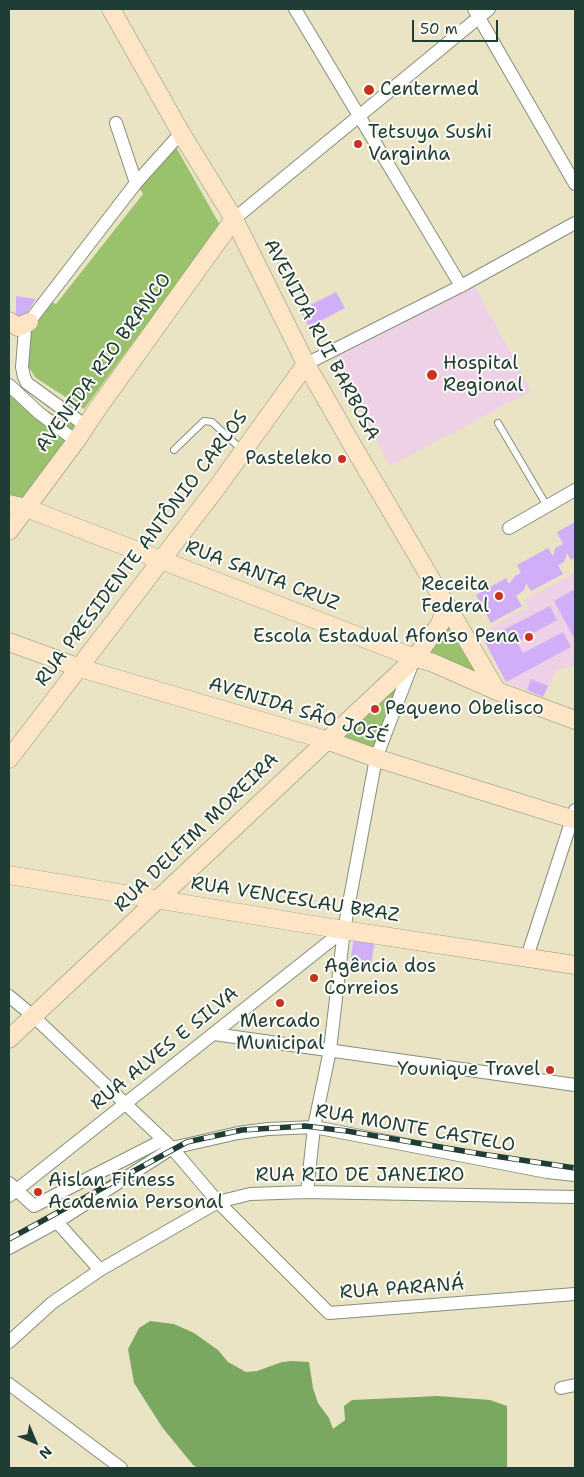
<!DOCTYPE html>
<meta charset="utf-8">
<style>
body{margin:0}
#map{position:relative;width:584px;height:1477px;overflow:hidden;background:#eae4c5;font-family:"Shantell Sans",sans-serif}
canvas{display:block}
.frame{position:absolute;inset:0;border:10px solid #1f3d34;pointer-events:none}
.north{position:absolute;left:10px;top:1417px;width:50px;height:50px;-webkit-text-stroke:4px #fdfcf7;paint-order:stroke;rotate:135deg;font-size:14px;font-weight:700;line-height:20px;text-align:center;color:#1f3d34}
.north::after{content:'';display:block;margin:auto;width:18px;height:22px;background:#1f3d34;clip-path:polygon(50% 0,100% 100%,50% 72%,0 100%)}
.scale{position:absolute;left:412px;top:20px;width:86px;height:22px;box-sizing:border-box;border:2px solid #1f3d34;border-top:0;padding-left:6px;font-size:15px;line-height:18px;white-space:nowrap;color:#1f3d34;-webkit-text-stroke:4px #fdfcf7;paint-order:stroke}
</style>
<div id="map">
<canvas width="584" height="1477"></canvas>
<div class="frame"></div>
<div class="north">N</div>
<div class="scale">50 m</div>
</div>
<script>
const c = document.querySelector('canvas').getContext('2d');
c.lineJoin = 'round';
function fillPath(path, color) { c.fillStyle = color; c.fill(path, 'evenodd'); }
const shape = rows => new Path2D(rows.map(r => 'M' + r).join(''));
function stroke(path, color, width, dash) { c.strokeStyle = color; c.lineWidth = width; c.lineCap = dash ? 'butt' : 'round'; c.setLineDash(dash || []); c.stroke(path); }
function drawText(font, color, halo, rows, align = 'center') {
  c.font = font + ' "Shantell Sans",sans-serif'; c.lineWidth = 4; c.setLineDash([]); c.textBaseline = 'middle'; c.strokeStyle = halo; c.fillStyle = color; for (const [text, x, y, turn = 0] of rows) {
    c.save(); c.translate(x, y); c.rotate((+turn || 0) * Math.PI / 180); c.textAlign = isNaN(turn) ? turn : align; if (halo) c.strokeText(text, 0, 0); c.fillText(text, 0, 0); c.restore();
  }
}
fillPath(shape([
 [473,283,531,391,390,466,333,359],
 [575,573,575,666,557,670,543,697,506,682,480,633,528,607,524,600]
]), '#eed0e7');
fillPath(shape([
 [173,142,220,225,84,409,36,378,27,365,31,327,48,301,56,304,143,194,137,185],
 [9,382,31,402,77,427,9,521],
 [448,617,486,681,427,655],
 [410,664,376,749,332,737]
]), '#9ac26d');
fillPath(shape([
 [150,1321,174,1324,194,1333,218,1350,228,1362,246,1372,257,1371,282,1362,292,1361,309,1362,313,1388,318,1403,329,1418,333,1429,345,1420,344,1406,352,1400,438,1396,490,1400,507,1406,507,1468,198,1468,193,1465,162,1427,134,1383,128,1349,139,1328]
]), '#7ba860');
fillPath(shape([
 [336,292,345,308,309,327,300,310],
 [16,296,36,299,22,320,16,319],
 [575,522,575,557,571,560,567,553,564,562,558,565,563,574,531,591,526,583,524,590,516,596,522,606,491,623,476,595,506,578,509,584,515,576,521,573,517,565,548,548,553,556,555,548,563,544,557,532],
 [575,589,575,640,554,601],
 [550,606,557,620,517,642,523,653,563,632,571,647,506,682,484,640],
 [531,679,548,686,543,697,527,690],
 [354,937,375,940,371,965,350,962]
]), '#d0aff8');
const service = shape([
 [498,423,547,506],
 [174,450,204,421,212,422,242,450]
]);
const minor = shape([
 [295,9,461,286],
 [474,9,575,184],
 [116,123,136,183],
 [234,219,489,9],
 [306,364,461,286,575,223],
 [9,385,39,413,76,441],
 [86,426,27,383,24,377,22,367,25,330,29,322,136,183,181,133],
 [509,528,575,490],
 [527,957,575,810],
 [9,996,33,1016,172,1148,218,1202,329,1313,575,1294],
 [214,1034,575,1085],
 [9,1183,34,1206,163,1140],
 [307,1192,314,1127,330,1050,344,930,376,758,413,662],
 [9,1196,344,930],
 [57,1222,100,1270],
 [9,1248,57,1222,172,1148,238,1133,268,1129,314,1127,547,1172,575,1175],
 [9,1342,52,1303,100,1270,218,1202,250,1194,307,1192,575,1197],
 [9,1384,121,1468],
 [561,1388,575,1385]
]);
const secondary = shape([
 [111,9,181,133,234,219,306,364,354,448,497,691],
 [9,321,18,327,29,322],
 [9,504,26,508,161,560,415,658,431,662,497,691,575,720],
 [9,531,76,441,98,408,234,219],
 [9,642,80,668,326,740,376,758,575,820],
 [9,759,218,486,306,364],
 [9,875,344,930,575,965],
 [9,1039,415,658,440,624,446,605]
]);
stroke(service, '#84907c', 8);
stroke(minor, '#84907c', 14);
stroke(secondary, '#84907c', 19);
stroke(service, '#fff', 6);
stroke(minor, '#fff', 12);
stroke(secondary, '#fde5c5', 18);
const rail = shape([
 [9,1239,187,1142,242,1130,305,1126,347,1131,481,1154,575,1168]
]);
stroke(rail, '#1f3d34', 5.5);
stroke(rail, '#fdfcf7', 4, [11]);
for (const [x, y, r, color] of [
 [369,90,6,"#c8321e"],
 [358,144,5,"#c8321e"],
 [432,375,6,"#c8321e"],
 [342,459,5,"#c8321e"],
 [499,596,5,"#c8321e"],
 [529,637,5,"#c8321e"],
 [375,709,5,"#c8321e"],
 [314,978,5,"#c8321e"],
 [280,1003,5,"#c8321e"],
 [550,1070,5,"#c8321e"],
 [38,1192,5,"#c8321e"]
]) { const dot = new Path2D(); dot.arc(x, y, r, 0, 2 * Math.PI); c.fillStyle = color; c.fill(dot); stroke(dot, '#fdfcf7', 2); }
drawText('19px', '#1f3d34', '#fdfcf7', [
 ["Centermed",380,90],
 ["Tetsuya Sushi",368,133],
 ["Varginha",368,155],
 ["Hospital",443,364],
 ["Regional",443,386],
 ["Pasteleko",332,459,"right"],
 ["Receita",489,585,"right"],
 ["Federal",489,607,"right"],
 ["Escola Estadual Afonso Pena",519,637,"right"],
 ["Pequeno Obelisco",385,709],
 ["Agência dos",324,967],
 ["Correios",324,989],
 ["Mercado",280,1022,"center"],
 ["Municipal",280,1044,"center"],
 ["Younique Travel",540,1070,"right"],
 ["Aislan Fitness",48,1181],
 ["Academia Personal",48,1203]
], 'left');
drawText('19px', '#1f3d34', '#fdfcf7', [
 ["AVENIDA RUI BARBOSA",321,340,62],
 ["AVENIDA RIO BRANCO",104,363,-54],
 ["RUA PRESIDENTE ANTÔNIO CARLOS",142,549,-53],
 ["RUA SANTA CRUZ",262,576,21],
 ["AVENIDA SÃO JOSÉ",298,711,17],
 ["RUA DELFIM MOREIRA",197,833,-44],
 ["RUA VENCESLAU BRAZ",295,900,9],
 ["RUA ALVES E SILVA",165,1049,-39],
 ["RUA MONTE CASTELO",415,1129,10],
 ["RUA RIO DE JANEIRO",360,1176],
 ["RUA PARANÁ",402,1289,-4]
]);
</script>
